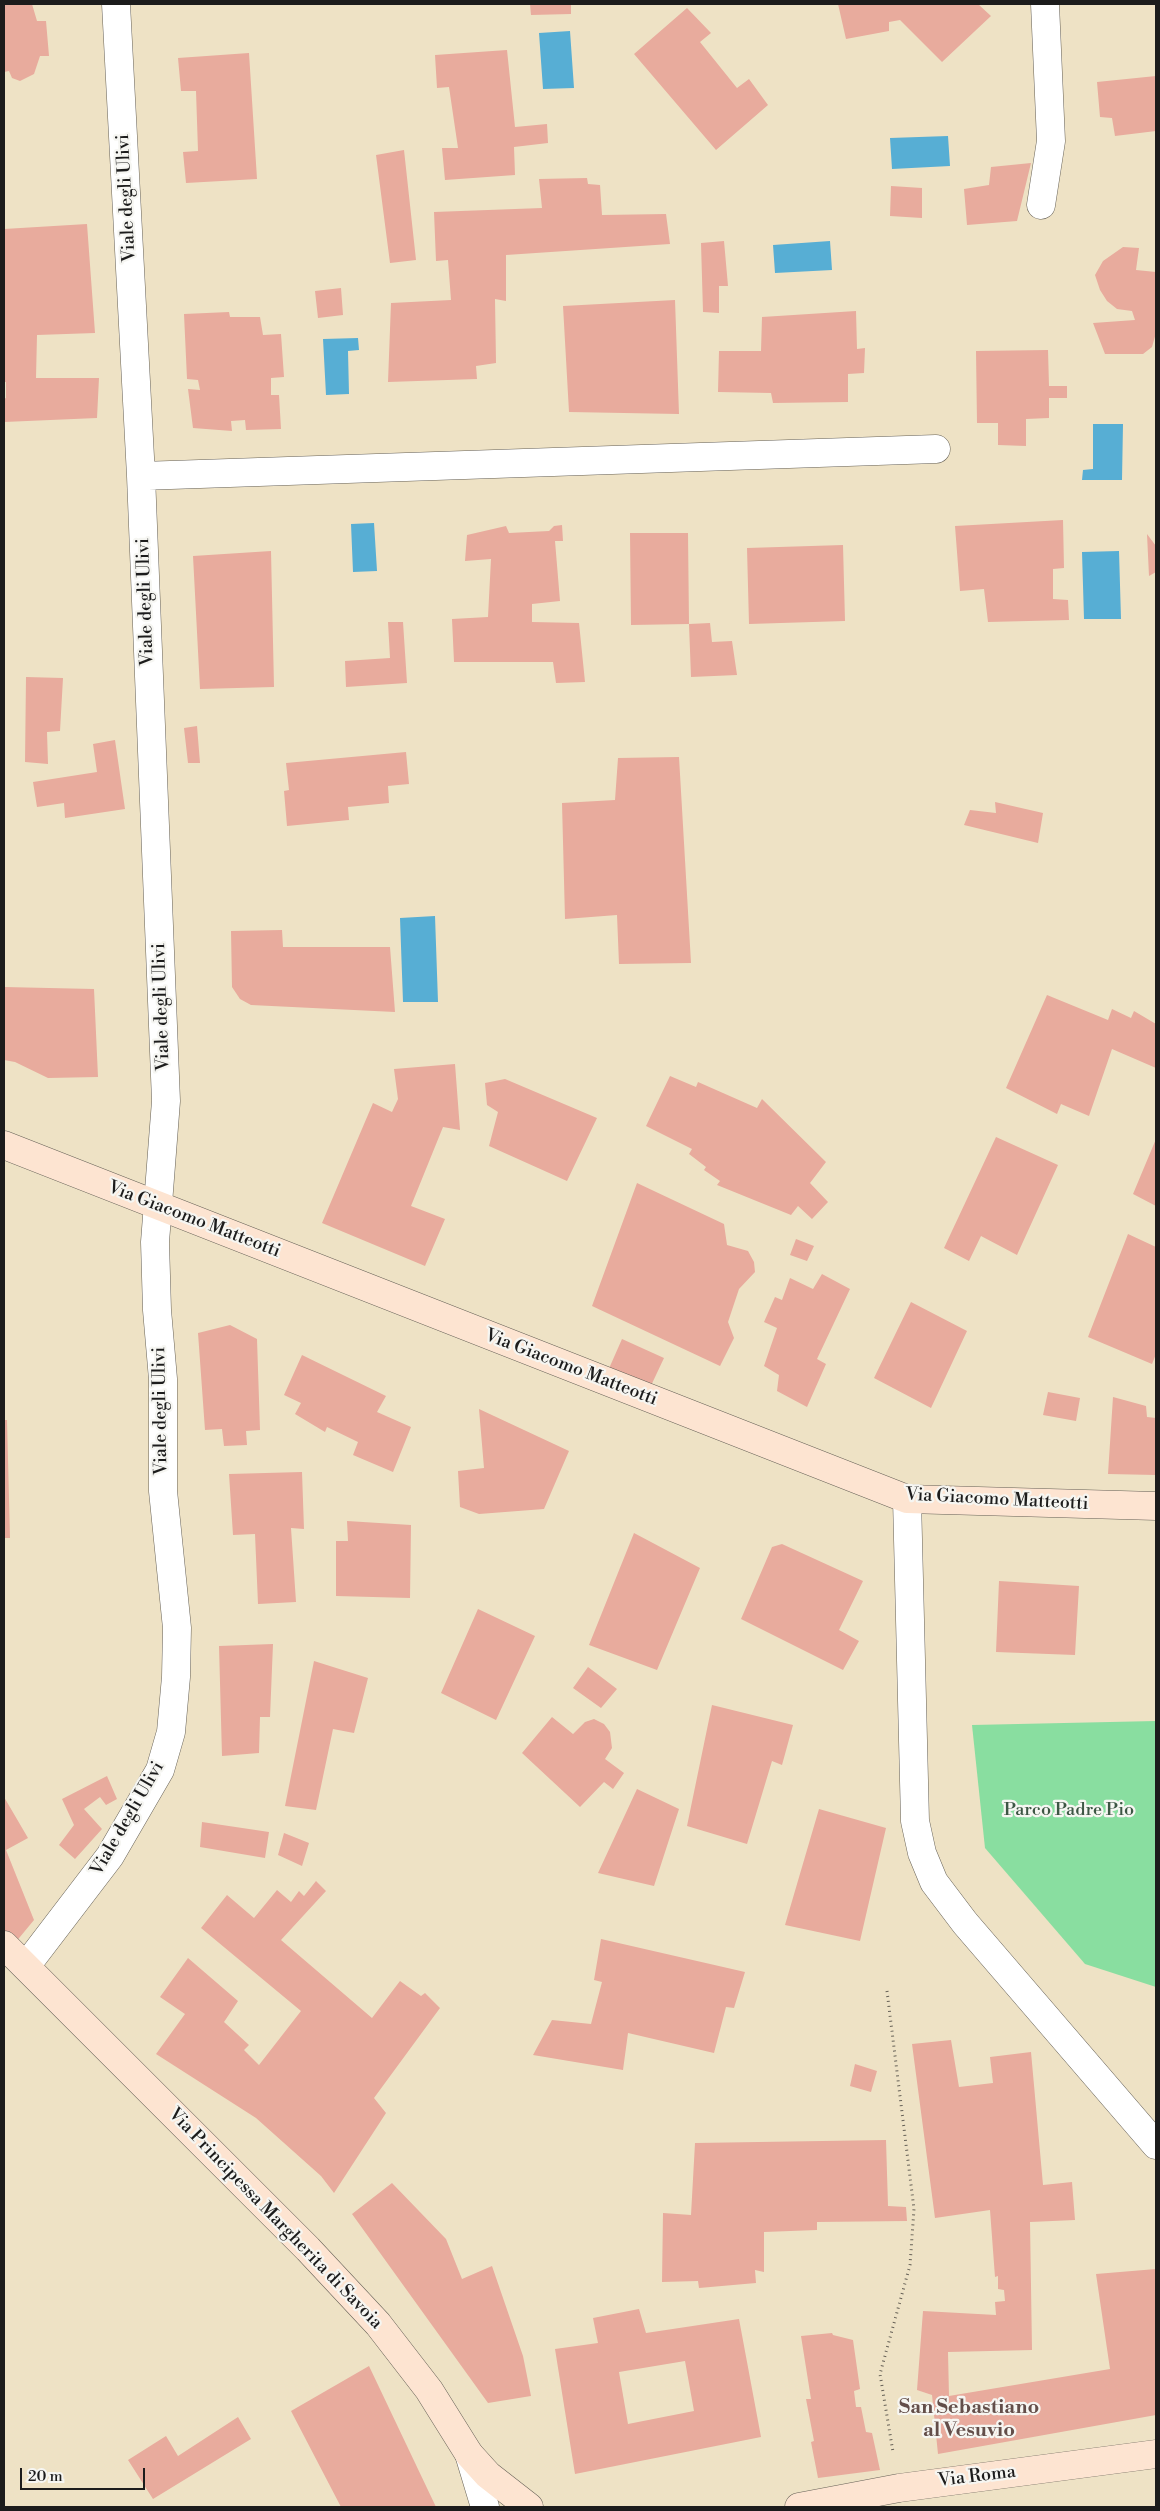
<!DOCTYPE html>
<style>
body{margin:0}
#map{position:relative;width:1160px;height:2511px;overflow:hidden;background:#eee2c5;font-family:"Libre Bodoni",serif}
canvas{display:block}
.frame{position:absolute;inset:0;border:5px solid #1c1c1c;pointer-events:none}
.scale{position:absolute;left:20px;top:2468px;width:125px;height:22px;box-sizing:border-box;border:2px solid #1c1c1c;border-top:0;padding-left:6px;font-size:15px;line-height:18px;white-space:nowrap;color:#1c1c1c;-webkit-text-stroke:4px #f6f6f2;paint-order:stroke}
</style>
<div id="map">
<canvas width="1160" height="2511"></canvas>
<div class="frame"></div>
<div class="scale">20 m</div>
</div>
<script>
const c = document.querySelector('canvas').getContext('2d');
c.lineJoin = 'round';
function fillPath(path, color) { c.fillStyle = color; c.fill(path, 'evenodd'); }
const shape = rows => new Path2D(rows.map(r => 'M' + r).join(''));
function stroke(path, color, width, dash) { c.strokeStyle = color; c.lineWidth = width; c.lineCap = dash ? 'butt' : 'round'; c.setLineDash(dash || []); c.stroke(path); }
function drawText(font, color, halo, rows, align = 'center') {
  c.font = font + ' "Libre Bodoni",serif'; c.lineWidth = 4.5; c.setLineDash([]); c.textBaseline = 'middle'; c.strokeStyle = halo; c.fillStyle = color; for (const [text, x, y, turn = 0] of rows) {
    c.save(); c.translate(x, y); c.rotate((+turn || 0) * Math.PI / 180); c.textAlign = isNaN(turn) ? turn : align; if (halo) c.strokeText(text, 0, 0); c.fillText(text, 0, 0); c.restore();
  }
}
fillPath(shape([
 [1156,1721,1156,1987,1085,1964,985,1848,972,1725]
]), '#89dea0');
fillPath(shape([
 [570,31,574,88,543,89,539,33],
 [948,136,950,166,892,169,890,138],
 [830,241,832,270,775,273,773,245],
 [358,338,359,350,348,351,349,394,326,395,323,339],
 [1093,424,1123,424,1122,480,1082,480,1083,470,1093,469],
 [374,523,377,571,353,572,351,524],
 [1119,551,1121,619,1084,619,1082,552],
 [435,916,438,1002,403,1002,400,918]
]), '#57aed4');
fillPath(shape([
 [4,4,32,4,37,21,46,21,49,56,40,56,34,74,20,81,12,78,9,71,4,72],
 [530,4,571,4,571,14,531,15],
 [838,4,978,4,991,16,942,62,900,20,889,22,889,31,846,39],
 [687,8,711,33,700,42,737,88,749,79,768,105,716,150,634,54],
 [507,50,515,127,547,124,548,143,514,147,515,175,445,180,442,148,458,148,449,87,437,88,435,55],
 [249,53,257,179,186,183,183,152,198,151,196,91,181,91,178,58],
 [1156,76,1156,131,1115,136,1112,118,1100,117,1097,82],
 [404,150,416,260,390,263,376,155],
 [1031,163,1017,221,967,225,964,189,989,185,991,167],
 [587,178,588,184,600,185,602,215,666,214,670,244,506,255,506,301,495,299,496,363,476,366,477,379,388,382,391,303,451,300,448,260,436,261,434,212,542,208,539,179],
 [891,186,922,188,922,218,890,216],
 [87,224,95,333,37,335,36,378,99,378,97,418,4,422,4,399,6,398,6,382,4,382,4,229],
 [724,241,728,286,719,286,719,313,703,312,701,243],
 [1123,247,1139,248,1136,270,1156,272,1156,333,1152,347,1143,354,1105,354,1093,323,1135,320,1132,311,1117,309,1107,301,1100,290,1095,275,1103,261],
 [341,288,343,315,318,318,315,291],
 [675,300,679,414,569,412,563,306],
 [856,311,857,349,865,348,864,373,848,374,848,402,773,403,771,393,718,392,719,351,761,351,762,317],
 [229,312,230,317,260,317,263,335,281,334,284,377,271,378,271,395,279,395,281,429,246,430,245,420,231,421,232,431,193,428,188,389,200,390,198,380,187,379,184,314],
 [1048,350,1049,386,1067,386,1067,398,1049,398,1049,418,1026,419,1026,446,998,445,998,423,977,423,976,351],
 [1063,520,1064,568,1053,569,1053,599,1068,600,1069,620,988,622,984,589,960,591,955,526],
 [562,525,563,541,555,541,560,601,532,604,532,622,579,623,585,682,556,683,553,662,454,662,452,619,488,617,491,559,465,561,467,535,506,526,509,533,549,531,554,526],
 [630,533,688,533,689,624,631,625],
 [1147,534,1156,546,1156,572,1149,576],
 [843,545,845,621,749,624,747,548],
 [271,551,274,687,200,689,193,556],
 [388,622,403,622,407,683,346,687,345,661,390,658],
 [710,623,712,642,732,641,737,675,691,677,689,624],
 [26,677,63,678,60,731,47,732,48,764,25,762],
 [197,726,200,763,188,763,184,728],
 [115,740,125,809,65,818,64,803,37,807,33,782,97,772,93,744],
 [406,752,409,784,388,786,389,803,348,807,349,820,287,826,284,791,289,790,286,763],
 [679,757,691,963,619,964,617,915,565,919,562,803,615,800,618,758],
 [995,802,1043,813,1038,843,964,825,970,810,996,813],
 [282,930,283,947,390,947,395,1012,251,1005,240,999,232,987,231,931],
 [4,987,94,989,98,1077,48,1078,15,1062,4,1060],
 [1047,995,1108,1020,1112,1009,1131,1018,1134,1011,1156,1024,1156,1068,1112,1049,1089,1116,1061,1104,1057,1114,1006,1088],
 [455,1064,460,1130,443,1127,411,1206,445,1219,425,1266,322,1223,373,1103,392,1112,398,1099,394,1069],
 [670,1076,696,1087,698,1082,757,1108,762,1099,826,1162,810,1183,828,1202,812,1219,798,1206,791,1215,717,1185,720,1181,704,1170,706,1167,689,1154,692,1149,646,1126],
 [505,1079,597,1118,567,1181,489,1146,498,1112,487,1105,485,1083],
 [996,1137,1058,1165,1017,1255,981,1236,969,1261,944,1248],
 [1156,1139,1156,1206,1133,1194],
 [637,1183,724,1224,727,1245,748,1251,754,1262,755,1272,739,1289,728,1322,734,1338,720,1366,592,1306],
 [1128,1234,1156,1247,1156,1354,1152,1364,1088,1337],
 [796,1239,814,1246,807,1261,790,1255],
 [822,1274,850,1289,817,1359,826,1364,807,1407,777,1391,779,1375,764,1366,777,1328,764,1322,775,1297,782,1300,790,1278,813,1289],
 [911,1302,967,1331,931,1408,874,1378],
 [230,1325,257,1339,260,1430,246,1431,247,1445,224,1446,222,1429,205,1430,198,1333],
 [622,1339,664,1358,648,1392,607,1373],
 [302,1355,386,1396,377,1412,411,1427,393,1472,353,1455,358,1442,327,1427,325,1432,295,1414,301,1403,284,1395],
 [1048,1392,1080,1398,1076,1421,1043,1415],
 [1113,1397,1146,1406,1147,1417,1156,1418,1156,1475,1108,1474],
 [479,1409,569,1451,544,1509,479,1514,460,1507,458,1471,484,1468],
 [4,1420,7,1420,10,1538,4,1538],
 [302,1472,304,1529,291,1528,296,1602,258,1604,255,1534,233,1535,229,1474],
 [347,1521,411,1525,410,1598,336,1596,336,1541,348,1541],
 [634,1533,700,1568,657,1670,589,1645],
 [782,1544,863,1581,839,1630,859,1641,843,1670,741,1619,772,1547],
 [999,1581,1079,1586,1075,1655,996,1652],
 [478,1609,535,1636,496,1720,441,1693],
 [273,1644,270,1717,260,1717,259,1753,222,1756,219,1646],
 [314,1661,368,1678,354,1733,333,1729,316,1810,285,1806],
 [588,1667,617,1689,601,1708,573,1688],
 [712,1705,793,1725,782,1765,772,1761,747,1844,687,1826],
 [552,1717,573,1734,585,1722,594,1719,604,1724,610,1732,612,1748,605,1759,624,1773,613,1789,604,1782,580,1807,522,1753],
 [107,1776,117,1799,106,1805,100,1797,84,1809,102,1829,75,1859,59,1845,74,1825,62,1799],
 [637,1789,679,1809,654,1886,598,1873],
 [4,1797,28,1838,6,1850,34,1920,15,1943,4,1932],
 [819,1809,886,1828,860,1941,785,1925],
 [202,1822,269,1832,265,1858,200,1847],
 [284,1833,309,1843,302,1866,278,1855],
 [316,1881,326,1891,281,1940,372,2018,400,1981,421,1996,425,1993,440,2008,374,2098,386,2113,334,2193,321,2176,256,2118,156,2054,185,2014,160,1997,188,1958,238,2001,224,2022,249,2045,244,2050,259,2065,301,2011,201,1928,227,1895,254,1918,277,1890,291,1902,299,1891,304,1896],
 [601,1939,745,1972,734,2008,726,2007,714,2053,628,2033,623,2070,533,2055,552,2020,591,2024,602,1982,594,1980],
 [951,2040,959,2087,993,2083,990,2057,1031,2052,1043,2185,1072,2182,1075,2220,1030,2222,1032,2350,948,2352,949,2396,1110,2369,1096,2274,1156,2269,1156,2415,938,2454,932,2395,917,2390,923,2311,996,2315,995,2302,1005,2301,1004,2290,998,2289,998,2276,995,2277,990,2210,935,2218,912,2044],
 [855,2064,877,2071,871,2092,850,2086],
 [886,2140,888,2206,906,2207,907,2221,817,2222,817,2230,764,2232,764,2272,755,2270,756,2283,699,2288,698,2281,662,2282,663,2213,691,2215,695,2143],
 [392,2183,446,2239,462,2279,492,2266,523,2356,531,2396,488,2403,352,2214],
 [639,2309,646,2333,739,2319,761,2437,575,2474,555,2349,598,2343,593,2318],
 [685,2361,694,2411,628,2424,619,2372],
 [832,2333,833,2335,853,2340,860,2389,854,2391,856,2407,861,2407,866,2432,872,2433,880,2470,818,2478,811,2442,814,2441,806,2399,811,2399,801,2336],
 [369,2366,436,2507,341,2507,291,2411],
 [238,2417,251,2439,153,2499,128,2460,166,2436,178,2456]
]), '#e8ab9d');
const street = shape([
 [1041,205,1051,141,1045,4],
 [141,476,936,449],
 [907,1499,915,1821,922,1853,934,1882,965,1923,1156,2145],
 [26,1966,110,1856,160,1770,171,1732,176,1677,177,1628,163,1491,163,1379,157,1310,155,1242,166,1101,141,476,116,4],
 [469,2454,485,2507]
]);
const secondary = shape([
 [4,1145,907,1499,1156,1506],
 [4,1945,308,2249,378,2324,429,2390,469,2454,488,2475,529,2507],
 [799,2507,899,2488,1156,2454]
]);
stroke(street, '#666157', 29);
stroke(secondary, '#666157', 29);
stroke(shape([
 [887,1991,914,2209,910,2265,880,2374,893,2452]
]), '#666157', 3, [1, 4]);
stroke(street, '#fff', 28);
stroke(secondary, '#fde4d1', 28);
drawText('18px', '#1c1c1c', '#f6f6f2', [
 ["Viale degli Ulivi",127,198,-93],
 ["Viale degli Ulivi",146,602,-92],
 ["Viale degli Ulivi",162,1007,-92],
 ["Via Giacomo Matteotti",194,1220,21],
 ["Via Giacomo Matteotti",571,1368,21],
 ["Viale degli Ulivi",161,1411,-91],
 ["Via Giacomo Matteotti",997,1500,3],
 ["Viale degli Ulivi",128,1819,-60],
 ["Via Principessa Margherita di Savoia",275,2219,46],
 ["Via Roma",977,2477,-7]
]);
drawText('18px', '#3d5644', '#f6f6f2', [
 ["Parco Padre Pio",1069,1811]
]);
drawText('bold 20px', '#634e49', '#f6f6f2', [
 ["San Sebastiano",969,2408],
 ["al Vesuvio",969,2431]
]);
</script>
